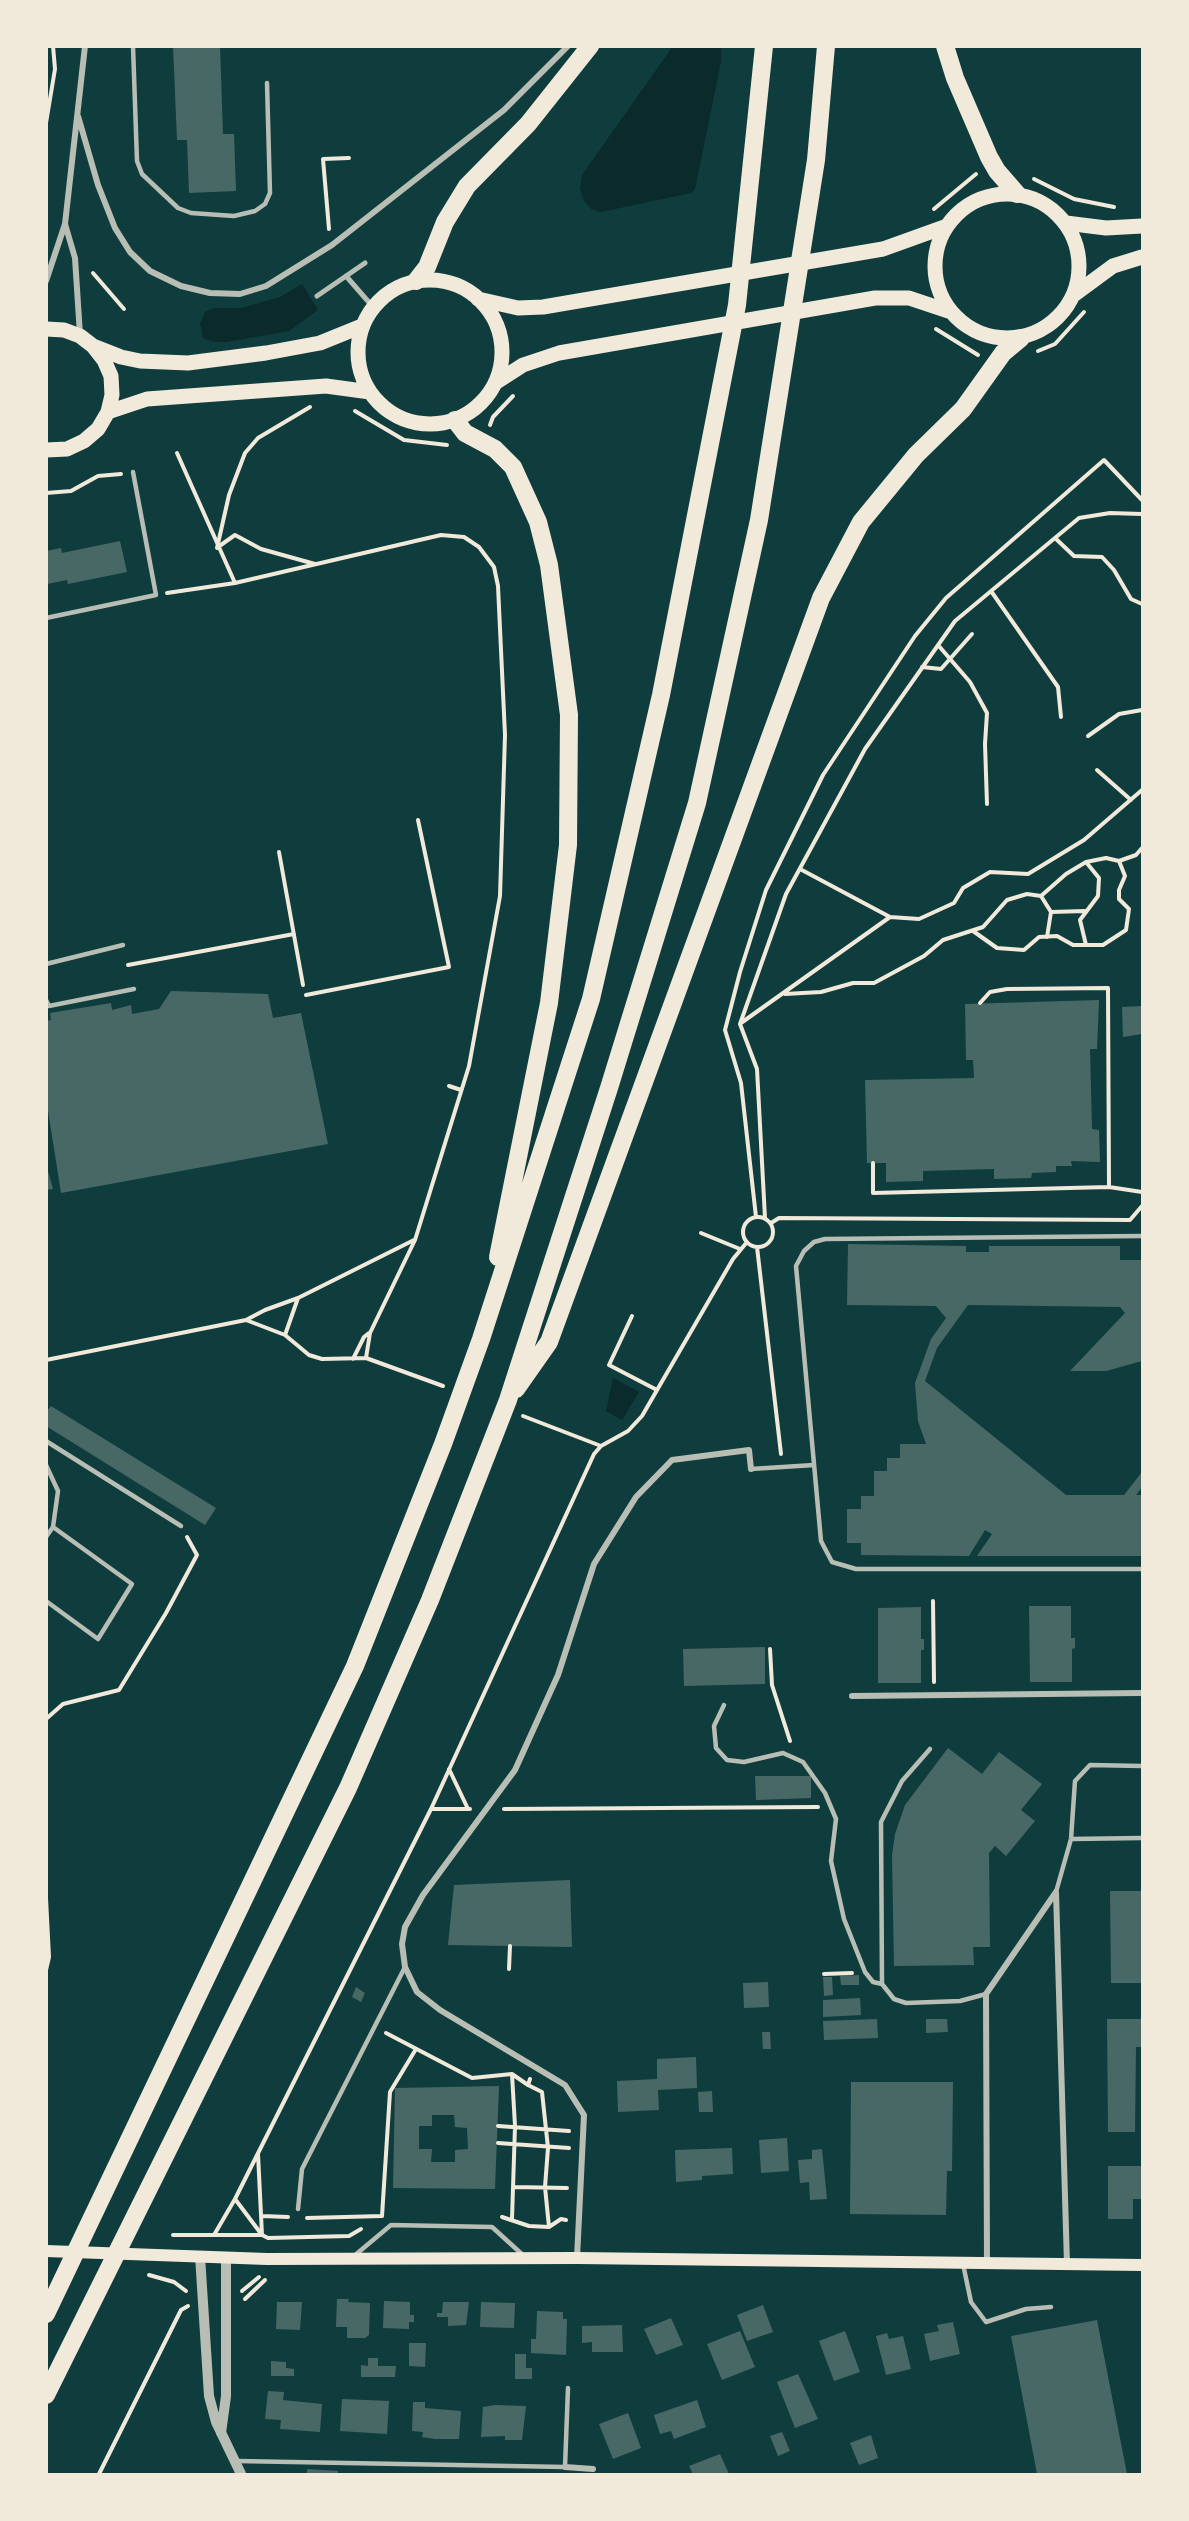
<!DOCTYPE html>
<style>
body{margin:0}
#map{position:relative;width:1189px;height:2521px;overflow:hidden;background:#0f3d3e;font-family:Mulish,sans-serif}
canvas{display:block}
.frame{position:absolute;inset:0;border:48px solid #f1e9da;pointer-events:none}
</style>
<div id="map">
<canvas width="1189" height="2521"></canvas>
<div class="frame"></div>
</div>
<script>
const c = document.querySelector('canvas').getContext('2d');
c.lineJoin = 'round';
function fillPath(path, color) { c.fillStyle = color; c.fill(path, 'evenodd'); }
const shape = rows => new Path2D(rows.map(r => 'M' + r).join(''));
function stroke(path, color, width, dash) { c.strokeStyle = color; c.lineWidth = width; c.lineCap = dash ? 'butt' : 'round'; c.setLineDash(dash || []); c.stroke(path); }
fillPath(shape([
 [673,46,721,47,721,62,695,189,691,193,601,212,591,209,584,201,580,188,582,175],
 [302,284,318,310,289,331,226,342,213,342,203,338,200,324,205,312,214,308,241,308,280,297],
 [613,1378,639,1392,622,1420,606,1411]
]), '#0a2a2b');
fillPath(shape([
 [173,46,220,46,223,134,234,134,236,191,189,193,187,140,177,140],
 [120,541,127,572,68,584,67,580,47,584,46,551,61,548,62,553],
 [171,991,268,994,273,1018,301,1013,328,1144,61,1193,46,1098,46,1021,51,1020,50,1013,111,1003,112,1010,131,1005,132,1014,159,1009],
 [1099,1000,1097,1049,1090,1049,1092,1129,1099,1130,1100,1162,1071,1161,1072,1166,1056,1166,1056,1172,1032,1173,1031,1178,994,1179,994,1169,923,1171,923,1181,886,1182,886,1163,867,1163,865,1080,974,1078,973,1060,966,1060,965,1004],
 [1142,1006,1142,1034,1123,1037,1122,1007],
 [46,1164,53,1189,46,1190],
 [848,1244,966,1246,966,1252,989,1252,989,1246,1120,1246,1120,1260,1142,1260,1142,1361,1106,1371,1070,1371,1125,1313,1120,1307,968,1305,937,1348,925,1381,1066,1495,1124,1495,1142,1472,1142,1487,1136,1495,1142,1495,1142,1556,977,1556,992,1534,985,1530,969,1556,861,1555,861,1543,847,1543,847,1509,861,1509,861,1496,874,1496,874,1471,887,1471,887,1458,900,1458,900,1444,926,1444,918,1421,915,1383,931,1339,946,1318,936,1306,847,1305],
 [51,1406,216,1508,205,1525,46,1426,46,1412],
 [1029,1606,1071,1606,1071,1638,1075,1638,1075,1648,1072,1649,1072,1682,1030,1682],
 [921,1607,921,1639,924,1639,924,1650,921,1650,921,1683,878,1683,878,1608],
 [765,1647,765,1684,684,1686,683,1649],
 [948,1748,982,1774,999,1752,1042,1784,1021,1810,1035,1821,1006,1856,995,1846,989,1853,990,1947,973,1947,974,1965,894,1966,892,1855,895,1834,905,1805],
 [755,1776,811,1776,811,1798,756,1800],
 [570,1880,572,1947,448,1945,454,1885],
 [1110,1891,1142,1891,1142,1983,1111,1983],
 [859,1975,859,1985,841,1985,840,1976],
 [823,1977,832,1977,833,1995,824,1996],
 [768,1982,769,2007,744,2008,743,1983],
 [356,1987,365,1993,361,2002,352,1997],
 [860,1998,861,2015,823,2017,823,2000],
 [877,2019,878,2038,824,2040,823,2021],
 [926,2019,947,2019,948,2032,926,2033],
 [1107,2019,1142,2019,1142,2047,1136,2047,1135,2132,1108,2132],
 [762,2032,770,2032,771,2049,763,2049],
 [696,2057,697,2088,658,2090,659,2110,618,2112,617,2081,657,2079,657,2059],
 [851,2082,953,2082,952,2171,947,2171,946,2215,850,2214],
 [499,2086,495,2189,393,2188,395,2088],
 [432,2115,454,2115,455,2127,467,2128,468,2149,455,2150,455,2162,431,2162,432,2149,419,2149,419,2126,432,2126],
 [712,2091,713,2112,699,2112,698,2092],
 [787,2138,789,2171,761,2173,759,2140],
 [732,2148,733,2174,702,2176,702,2180,676,2182,675,2150],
 [822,2149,827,2199,810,2200,809,2182,800,2183,798,2160,812,2159,812,2150],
 [1108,2166,1142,2166,1142,2199,1133,2199,1133,2219,1108,2219],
 [337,2299,349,2299,348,2302,370,2303,369,2335,365,2338,347,2338,347,2327,336,2327],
 [384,2301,410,2302,410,2315,414,2315,414,2322,409,2322,409,2329,383,2328],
 [277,2302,302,2302,300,2330,276,2329],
 [443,2302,469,2302,466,2325,448,2326,448,2317,437,2317,437,2313,442,2313],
 [481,2302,515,2303,514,2328,480,2327],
 [763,2305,773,2332,747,2341,737,2315],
 [537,2311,563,2312,563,2319,567,2319,566,2355,531,2353,531,2339,536,2339],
 [671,2318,683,2345,656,2355,644,2329],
 [1097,2320,1127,2474,1037,2474,1011,2336],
 [953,2322,960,2354,930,2361,924,2334,939,2331,937,2325],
 [622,2325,623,2352,592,2352,592,2342,582,2343,582,2326],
 [740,2331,755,2367,722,2380,707,2344],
 [845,2331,860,2372,834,2381,819,2341],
 [887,2333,889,2339,903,2336,911,2369,886,2375,876,2336],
 [409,2343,426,2343,425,2367,409,2366],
 [515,2354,526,2354,526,2368,532,2368,532,2379,515,2379],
 [368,2358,378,2358,378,2366,396,2366,395,2377,361,2377,361,2365,368,2366],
 [271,2361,286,2362,286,2368,294,2369,294,2376,271,2376],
 [798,2374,818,2419,795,2428,777,2382],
 [268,2391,284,2392,283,2400,322,2404,320,2432,280,2429,281,2420,265,2419],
 [342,2399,389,2401,387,2434,340,2431],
 [697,2400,706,2427,674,2439,671,2431,660,2434,654,2415],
 [413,2402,425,2402,425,2408,461,2411,459,2439,435,2439,422,2437,423,2432,412,2431],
 [495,2405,526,2406,522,2440,505,2440,505,2436,481,2437,483,2407],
 [628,2413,641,2448,613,2459,599,2424],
 [782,2432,790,2451,778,2456,770,2436],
 [871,2435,878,2458,859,2465,850,2443],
 [720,2454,729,2474,693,2474,689,2466],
 [307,2469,338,2471,338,2474,307,2474]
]), '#486865');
stroke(shape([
 [46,123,55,69,53,46],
 [1034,179,1074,199,1114,207],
 [934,209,976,174],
 [329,229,323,159,349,158],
 [93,273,124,309],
 [936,329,978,355],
 [1038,351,1055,344,1084,312],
 [355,411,404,440,447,445],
 [490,425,493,417,513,396],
 [177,453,235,583],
 [46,493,71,491,98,476,121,474],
 [1055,538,1074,556,1102,557,1114,570,1131,599,1142,604],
 [218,547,235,535,261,549,315,564],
 [217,548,229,495,245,453,258,438,310,407],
 [991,591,1058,687,1061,717],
 [167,593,235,583,441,535,464,537,479,547,494,567,498,586,505,735,500,896,469,1066,415,1240,370,1333,366,1358],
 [938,645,970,682,987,713,985,744,987,804],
 [922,667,941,669,972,634],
 [1088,736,1119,714,1142,710],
 [1097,770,1131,800],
 [279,852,303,985],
 [800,869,890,917,919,919,954,903,963,888,990,872,1028,874,1084,840,1142,790],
 [1041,896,1051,912,1047,937],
 [1051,912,1085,911],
 [973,931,997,948,1024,950,1039,937,1057,936,1073,945,1103,945,1126,930,1129,909,1119,899,1119,890,1125,876,1119,861,1136,855,1142,848],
 [1086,945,1080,920,1098,896,1099,878,1086,862],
 [128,965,294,934],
 [785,994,821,992,853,983,874,983,924,956,943,940,983,927,1007,900,1027,894,1041,896,1066,874,1086,862,1106,858,1119,861],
 [306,995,449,967,418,820],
 [980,1003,990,992,1007,989,1108,988,1109,1187],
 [741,1023,890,917],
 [449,1086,461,1090],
 [873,1163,873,1193,1109,1187,1142,1192],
 '743 1232a15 15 0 1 1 30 0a15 15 0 1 1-30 0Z',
 [756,1217,741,1083,725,1030,740,972,766,890,823,775,915,636,946,598,1104,460,1142,500],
 [765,1218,757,1069,740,1024,786,894,865,749,955,621,1079,518,1110,513,1142,514],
 [771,1223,779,1218,1130,1220,1142,1206],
 [701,1233,740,1249],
 [757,1247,781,1454],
 [632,1316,609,1365,657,1390],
 [246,1320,265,1310,298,1298,414,1240],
 [285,1335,298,1298],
 [353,1359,364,1337,369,1333],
 [46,1360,246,1320,285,1335,309,1355,322,1359,366,1358,443,1386],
 [523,1416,601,1446],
 [933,1601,934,1682],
 [770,1649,772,1685,790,1741],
 [46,1719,63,1704,119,1690,166,1613,197,1555,187,1537],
 [449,1769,468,1809],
 [431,1809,470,1809],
 [504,1809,818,1807],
 [46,1898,49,1957,46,1970],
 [509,1969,510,1946],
 [824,1974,852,1973],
 [386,2033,472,2078,512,2074],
 [528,2085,542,2092,548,2148,545,2187,549,2227],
 [498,2126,569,2131],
 [498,2143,569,2148],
 [514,2187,567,2188],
 [235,2199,262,2235,268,2238,349,2236,361,2229],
 [262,2216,288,2217],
 [502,2217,529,2226,549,2227,561,2219,566,2220],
 [307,2218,382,2216,390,2092,416,2049],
 [512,2219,515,2126,512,2074,528,2085,530,2079],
 [173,2235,262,2235,258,2154],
 [214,2235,235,2199,431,1809,594,1454,601,1446,628,1431,642,1416,733,1259,747,1242],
 [149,2275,174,2282,186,2291],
 [242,2291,259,2277],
 [245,2299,265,2280],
 [99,2474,181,2310,188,2306]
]), '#f1e9da', 4);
stroke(shape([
 [133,46,137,161,142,174,178,208,191,213,234,216,255,211,265,204,270,193,267,83],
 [46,618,156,595,133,472],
 [46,964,123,945],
 [46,1000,49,1006,134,989],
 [1142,1236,825,1239,814,1242,804,1251,796,1266,821,1541,832,1562,856,1569,1142,1569],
 [46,1441,181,1526],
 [46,1465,58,1491,53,1527,46,1537],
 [751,1469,814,1465],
 [46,1601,98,1639,132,1584,53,1527],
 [724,1705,714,1726,716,1748,727,1760,744,1762,783,1753,803,1762,825,1793,836,1819,831,1861,844,1919,865,1972,873,1982,882,1984],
 [930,1749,902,1781,881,1822,882,1984,894,1999,906,2003,960,2001,986,1994],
 [1071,1839,1142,1838],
 [1056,1892,1071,1839,1075,1781,1090,1765,1142,1766],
 [298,2209,302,2169,405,1967],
 [354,2256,391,2225,492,2227,524,2256],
 [963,2264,971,2302,986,2322,1026,2309,1051,2307],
 [237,2461,565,2467,568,2388]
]), '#b8beb3', 4.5);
stroke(shape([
 [346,276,373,307],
 [317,296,365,263]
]), '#b8beb3', 5);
stroke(shape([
 [78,116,98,185,115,228,130,252,150,271,181,286,210,293,240,294,266,286,332,245,504,110,568,46],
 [65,224,75,258,80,335],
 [46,281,65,224,85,46],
 [852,1696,1142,1693],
 [577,2258,584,2115,565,2085,440,2010,417,1992,405,1967,402,1944,405,1927,423,1895,515,1770,558,1675,594,1564,636,1497,672,1460,749,1450,751,1469],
 [987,2265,986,1994,1056,1892,1067,2264],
 [565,2467,593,2469]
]), '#b8beb3', 6);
stroke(shape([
 [200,2256,209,2396,216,2422,241,2474],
 [221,2433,226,2396,226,2257]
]), '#b8beb3', 10);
stroke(shape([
 [46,2251,267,2259,577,2258,1142,2265]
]), '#f1e9da', 12);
stroke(shape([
 '935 266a72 72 0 1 1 144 0a72 72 0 1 1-144 0Z',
 [1066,223,1106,228,1142,226],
 '358 352a72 72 0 1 1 144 0a72 72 0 1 1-144 0Z',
 [1075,294,1113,266,1142,257],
 [478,299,518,308,543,307,883,249,947,226],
 [46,329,64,330,80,336,93,346,104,360,111,376,112,395,108,412,98,429,84,441,67,449,46,450],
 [93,346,121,357,140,361,188,363,266,353,320,343,362,326],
 [495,383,523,365,559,353,875,298,909,298,951,312],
 [108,412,147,399,326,386,370,392]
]), '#f1e9da', 15);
stroke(shape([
 [945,46,955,78,989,157,997,171,1017,194],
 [416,281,427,267,445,222,467,186,528,124,590,46],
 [455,420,465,433,495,449,513,467,538,522,549,565,569,715,568,845,549,1003,498,1257],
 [516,1389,549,1342,821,598,861,522,916,455,963,409,1003,353,1021,338],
 [46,2314,355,1666,443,1444,481,1339,591,999,661,695,737,305,764,46],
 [46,2395,348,1788,430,1600,508,1400,609,1088,697,803,759,520,816,160,826,46]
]), '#f1e9da', 18);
</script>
